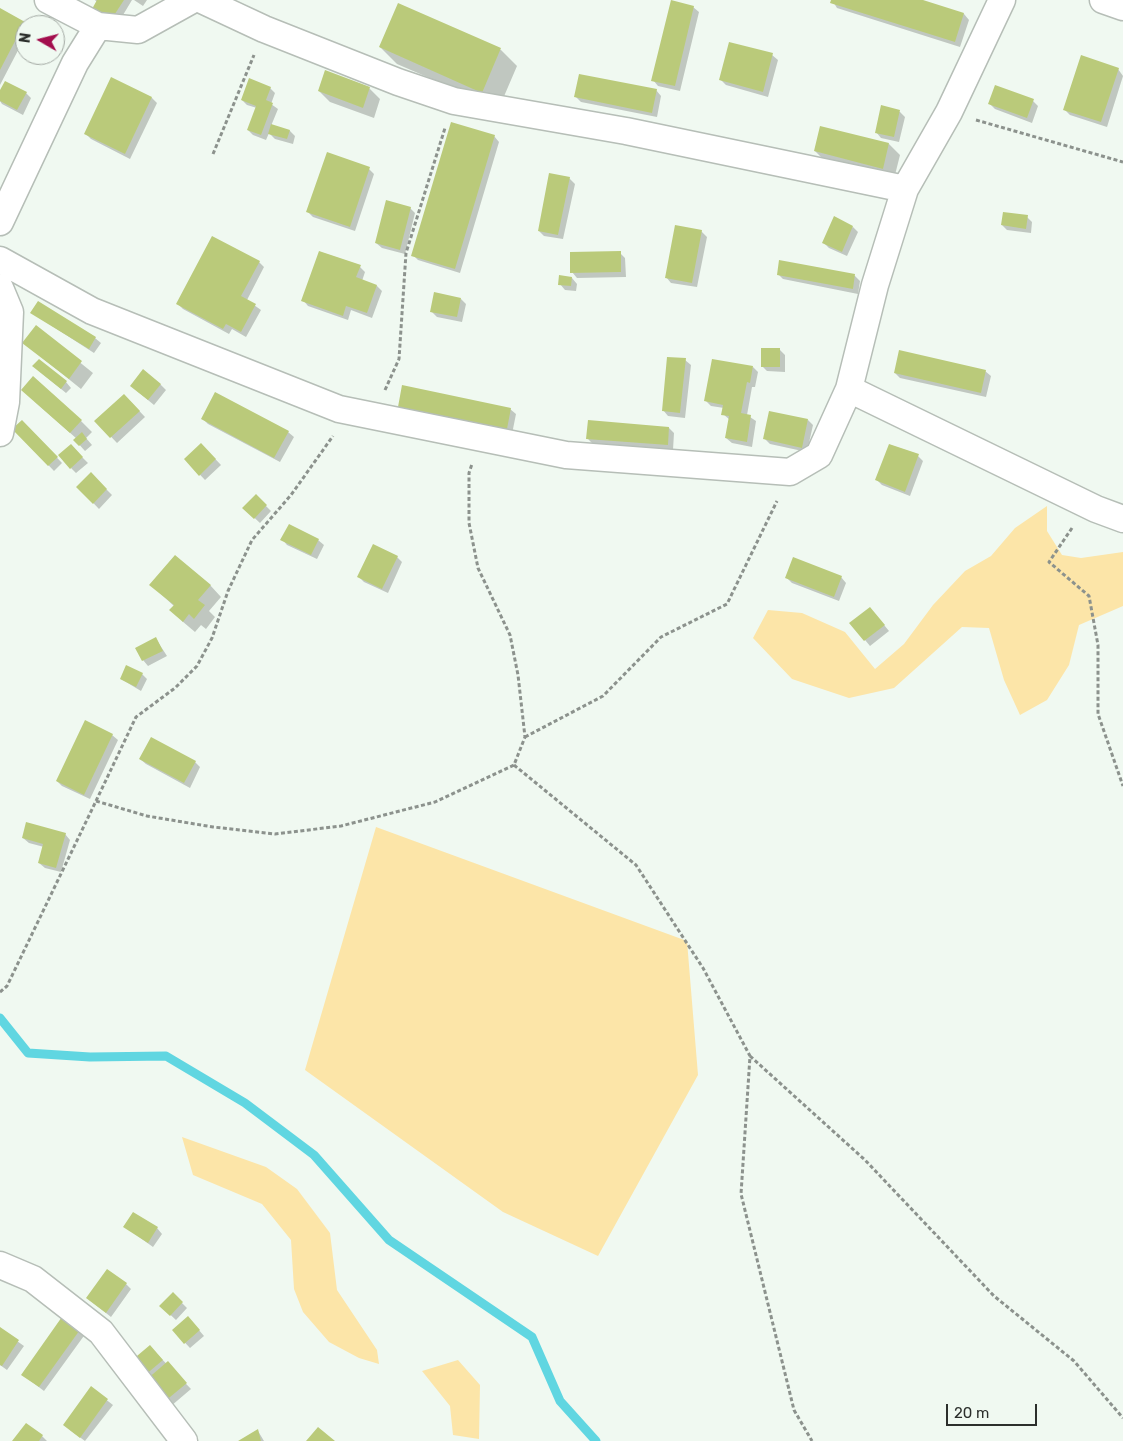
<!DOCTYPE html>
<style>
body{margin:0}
#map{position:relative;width:1123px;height:1441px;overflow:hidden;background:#f0f9f1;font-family:Rubik,sans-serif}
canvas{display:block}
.north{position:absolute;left:15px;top:15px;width:50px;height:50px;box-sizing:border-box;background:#f0f9f1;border:1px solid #a2a8a2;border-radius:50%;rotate:278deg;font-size:14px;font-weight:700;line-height:20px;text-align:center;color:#2c2f2c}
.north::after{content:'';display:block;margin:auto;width:18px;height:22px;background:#a30e4d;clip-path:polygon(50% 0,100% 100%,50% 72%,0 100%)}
.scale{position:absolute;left:946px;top:1404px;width:91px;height:22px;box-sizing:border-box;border:2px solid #2c2f2c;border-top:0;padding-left:6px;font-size:15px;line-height:18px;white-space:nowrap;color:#2c2f2c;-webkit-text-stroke:4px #f0f9f1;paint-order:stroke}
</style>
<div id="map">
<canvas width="1123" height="1441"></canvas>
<div class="north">N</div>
<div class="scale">20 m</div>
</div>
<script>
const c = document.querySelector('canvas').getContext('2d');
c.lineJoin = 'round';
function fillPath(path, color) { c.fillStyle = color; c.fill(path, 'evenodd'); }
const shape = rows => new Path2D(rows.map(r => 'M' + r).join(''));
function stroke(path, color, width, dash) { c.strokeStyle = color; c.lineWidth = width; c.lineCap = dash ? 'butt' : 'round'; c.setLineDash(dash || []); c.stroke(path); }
fillPath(shape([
 [1047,506,1047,531,1062,555,1081,558,1123,552,1123,606,1079,625,1069,665,1047,700,1020,715,1004,680,989,628,962,627,894,688,849,698,792,679,753,638,768,610,802,613,845,632,875,669,904,644,933,605,965,571,991,556,1015,528],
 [376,827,687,941,698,1075,598,1256,503,1212,305,1070],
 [182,1137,266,1167,297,1189,330,1233,337,1290,377,1350,379,1364,359,1358,329,1342,303,1312,294,1289,291,1240,262,1204,193,1175],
 [458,1360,480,1385,479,1439,453,1435,450,1406,422,1371]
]), '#fce5a8');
fillPath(shape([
 [95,0,132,0,117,25],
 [134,0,147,0,143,6],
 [832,0,919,0,964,14,969,20,960,47,837,8],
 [399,5,501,50,517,66,499,108,397,64,380,47],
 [693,7,699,12,680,91,658,86,653,80],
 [0,9,27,25,25,25,25,37,0,85],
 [772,55,778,60,768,97,726,85,721,80],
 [1118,69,1123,76,1107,127,1070,115,1065,110],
 [112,79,152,98,157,103,130,159,91,139,86,134],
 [270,88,275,93,271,104,278,109,271,126,290,131,295,136,293,144,275,139,269,133,266,140,253,135,248,130,257,108,247,105,242,100],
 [369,88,380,99,374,118,330,102,319,91],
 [656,90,661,96,657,117,581,102,576,97],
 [0,93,26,93,31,98,23,115,2,104,0,101],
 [1033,101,1038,106,1032,123,995,109,990,104],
 [882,107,900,112,905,117,899,142,881,138,876,132],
 [494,136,499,142,460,273,418,260,413,255],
 [889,144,900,155,894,179,826,162,815,151],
 [369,169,374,174,355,231,313,217,308,212],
 [569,178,575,184,563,239,544,236,539,231],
 [410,208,415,213,405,254,382,248,376,243],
 [1027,217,1032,222,1031,233,1007,230,1002,225],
 [853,227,858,232,847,256,829,248,823,242],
 [701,231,707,237,697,287,671,283,666,277],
 [620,253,625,258,626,277,577,278,572,272],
 [259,262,264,267,247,300,261,310,246,337,232,329,229,334,183,309,178,304],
 [360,267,365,272,362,281,377,286,382,291,372,318,351,310,348,320,308,306,303,300],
 [778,274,855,276,860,281,858,294,783,279],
 [572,278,577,284,576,291,565,290,560,284],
 [461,299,466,304,462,322,437,317,432,312],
 [32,313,95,338,101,343,94,353],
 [36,327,93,373,81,389,24,343],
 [780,350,785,355,785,372,767,371,762,366],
 [685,360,691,365,685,418,668,416,663,410],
 [753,367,758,372,755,387,752,387,747,415,756,421,752,447,732,443,726,438,730,420,723,414,724,408,711,406,706,401],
 [39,371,66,382,71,388,66,393],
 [985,371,991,376,986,397,900,378,895,373],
 [160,384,166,390,154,405,137,391],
 [34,401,81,421,92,432,86,438,92,445,85,451,75,440,77,439],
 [130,401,145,417,117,443,96,421],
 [399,406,510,409,516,414,512,434,404,412],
 [202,418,288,432,294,437,280,462,208,424],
 [808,420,813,425,807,452,770,444,765,439],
 [22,421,62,463,54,471,14,429],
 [669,428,674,433,673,450,593,444,588,439],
 [201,444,221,465,205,480,185,459],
 [76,451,88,463,76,473,71,468],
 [918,456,923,461,910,496,882,485,877,480],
 [91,474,112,495,99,509,78,487],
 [256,496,271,511,260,523,244,508],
 [282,539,318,540,324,545,317,559,287,545],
 [397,557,402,562,388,593,364,582,359,577],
 [786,577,841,577,846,583,839,601,792,583],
 [151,585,210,585,221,597,209,611,215,617,206,629,201,625,195,632,182,621,174,606],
 [875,614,889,631,870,646,851,623],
 [156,639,167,656,148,666,143,660],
 [142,674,147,679,141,691,121,679],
 [112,735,118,740,90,799,62,786,57,781],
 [140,759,195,762,200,767,190,788,146,764],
 [65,834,70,840,61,872,45,868,39,863,44,847,29,843,23,838],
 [125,1227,157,1228,162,1234,153,1247],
 [126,1284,131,1289,111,1317,87,1298],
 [173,1294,187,1308,176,1320,161,1306],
 [193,1323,204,1336,190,1348,174,1331],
 [81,1328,86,1333,44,1391,23,1375],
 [0,1329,24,1346,7,1370,0,1365],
 [155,1352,191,1389,171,1406,145,1375],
 [91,1388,113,1405,85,1441,70,1430],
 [258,1431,264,1441,240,1441],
 [42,1436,47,1441,14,1441]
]), '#0003');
stroke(shape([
 [0,1018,28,1053,90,1057,166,1056,245,1103,314,1155,389,1240,532,1337,560,1401,596,1441]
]), '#60d6e1', 9);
fillPath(shape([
 [97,0,124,0,111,20,92,9],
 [671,0,694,6,675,86,651,81],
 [831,0,923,0,964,13,955,42,830,3],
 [398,3,501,48,482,93,379,47],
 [0,8,25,22,0,70],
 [729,42,773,53,763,92,719,80],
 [1081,55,1119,68,1101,122,1063,110],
 [325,70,370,87,363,108,318,91],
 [579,74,657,89,652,113,574,97],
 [111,77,152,97,125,154,84,134],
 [249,78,271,87,266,100,273,103,261,135,247,130,256,106,241,100],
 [5,81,27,92,17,110,0,101,0,90],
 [995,85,1034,99,1027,118,988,104],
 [881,105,900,110,894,137,875,133],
 [451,122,495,135,455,269,411,256],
 [271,124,290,130,287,139,268,134],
 [820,126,889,143,883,169,814,151],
 [327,152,370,167,350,227,306,212],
 [549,173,570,177,558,235,538,231],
 [386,200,411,207,400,250,375,243],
 [1003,212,1028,215,1026,229,1001,225],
 [834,216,853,226,842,252,822,243],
 [675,225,702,230,692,283,665,278],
 [212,236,260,261,241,296,256,304,241,332,226,324,223,329,176,304],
 [319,251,361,265,356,277,377,285,367,313,346,306,343,316,301,301],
 [621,251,621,272,570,273,570,252],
 [779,260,855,274,853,289,777,275],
 [559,275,572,277,571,286,558,285],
 [434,292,461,298,457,317,430,312],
 [38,301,96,337,89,349,30,313],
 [36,325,82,361,69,379,22,343],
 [761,348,780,348,780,367,761,367],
 [899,350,986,370,981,393,894,373],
 [667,357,686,358,680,413,662,411],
 [39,359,67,381,61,389,32,366],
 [712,359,753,366,750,383,747,382,741,413,751,415,747,442,725,438,729,416,721,415,723,405,704,401],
 [143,369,161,384,148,400,130,386],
 [33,376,82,420,70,433,21,390],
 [402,385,511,408,507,429,398,407],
 [215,392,289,431,274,458,201,419],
 [124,394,140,411,110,438,94,421],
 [769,411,808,419,802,448,763,439],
 [22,420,58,457,48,466,12,429],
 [588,420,669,427,668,445,586,439],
 [82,432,87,439,79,446,73,440],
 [201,443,216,459,199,476,184,459],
 [71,444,83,457,70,469,58,455],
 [889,444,919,454,905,492,875,480],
 [91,472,107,489,93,504,76,487],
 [256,494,267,505,254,519,242,508],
 [289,524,319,539,311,555,280,540],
 [373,544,398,556,382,589,357,577],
 [175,555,211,585,198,600,205,605,194,619,189,614,183,622,169,610,174,605,149,585],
 [793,557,842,576,834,597,785,578],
 [870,607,885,625,864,641,849,623],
 [156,637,163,651,142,661,135,648],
 [126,665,143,673,136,687,120,679],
 [85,720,113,734,84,795,56,781],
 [151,737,196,761,184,783,139,759],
 [26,822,66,833,56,868,38,863,43,844,22,838],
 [133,1212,158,1227,148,1243,123,1227],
 [107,1269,127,1283,106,1313,86,1298],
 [173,1292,183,1302,170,1316,159,1306],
 [64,1314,82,1327,39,1387,21,1375],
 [188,1316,200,1330,184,1344,172,1330],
 [0,1327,19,1340,2,1366,0,1365],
 [150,1345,163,1360,144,1376,131,1361],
 [168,1361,187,1383,164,1402,146,1380],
 [91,1386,108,1399,80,1438,63,1425],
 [26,1423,43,1435,39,1441,12,1441],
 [318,1427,335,1441,306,1441],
 [258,1429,261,1441,238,1441]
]), '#baca7a');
const street = shape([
 [48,0,98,26,138,30,192,0],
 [202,0,264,29,398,82,454,101,626,131,905,189],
 [1103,0,1123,7],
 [0,222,75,63,98,26],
 [0,260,92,311,339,409,566,455,790,472,819,455,849,389,875,285,905,189,949,112,1002,0],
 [0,288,10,312,6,402,0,433],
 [849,389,1096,509,1123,519],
 [0,1265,33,1279,101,1332,184,1441]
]);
stroke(street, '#b6beb7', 29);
stroke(shape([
 [976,120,1123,162],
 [213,154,254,55],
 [385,390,399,359,406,253,445,128],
 [1072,528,1049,562,1089,596,1098,645,1098,714,1123,786],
 [525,737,603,696,661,637,727,604,777,501],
 [514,765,636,865,703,968,750,1056,741,1194,794,1410,812,1441],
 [96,801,136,717,175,688,197,666,212,638,228,591,252,540,291,495,333,436],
 [0,992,7,986,96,801,147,816,213,827,275,834,341,826,435,802,514,765,525,737,518,675,510,635,478,568,469,523,469,473,472,464],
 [750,1056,865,1160,994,1296,1074,1361,1123,1418]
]), '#8c928d', 3, [4, 2.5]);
stroke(street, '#fff', 26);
</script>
